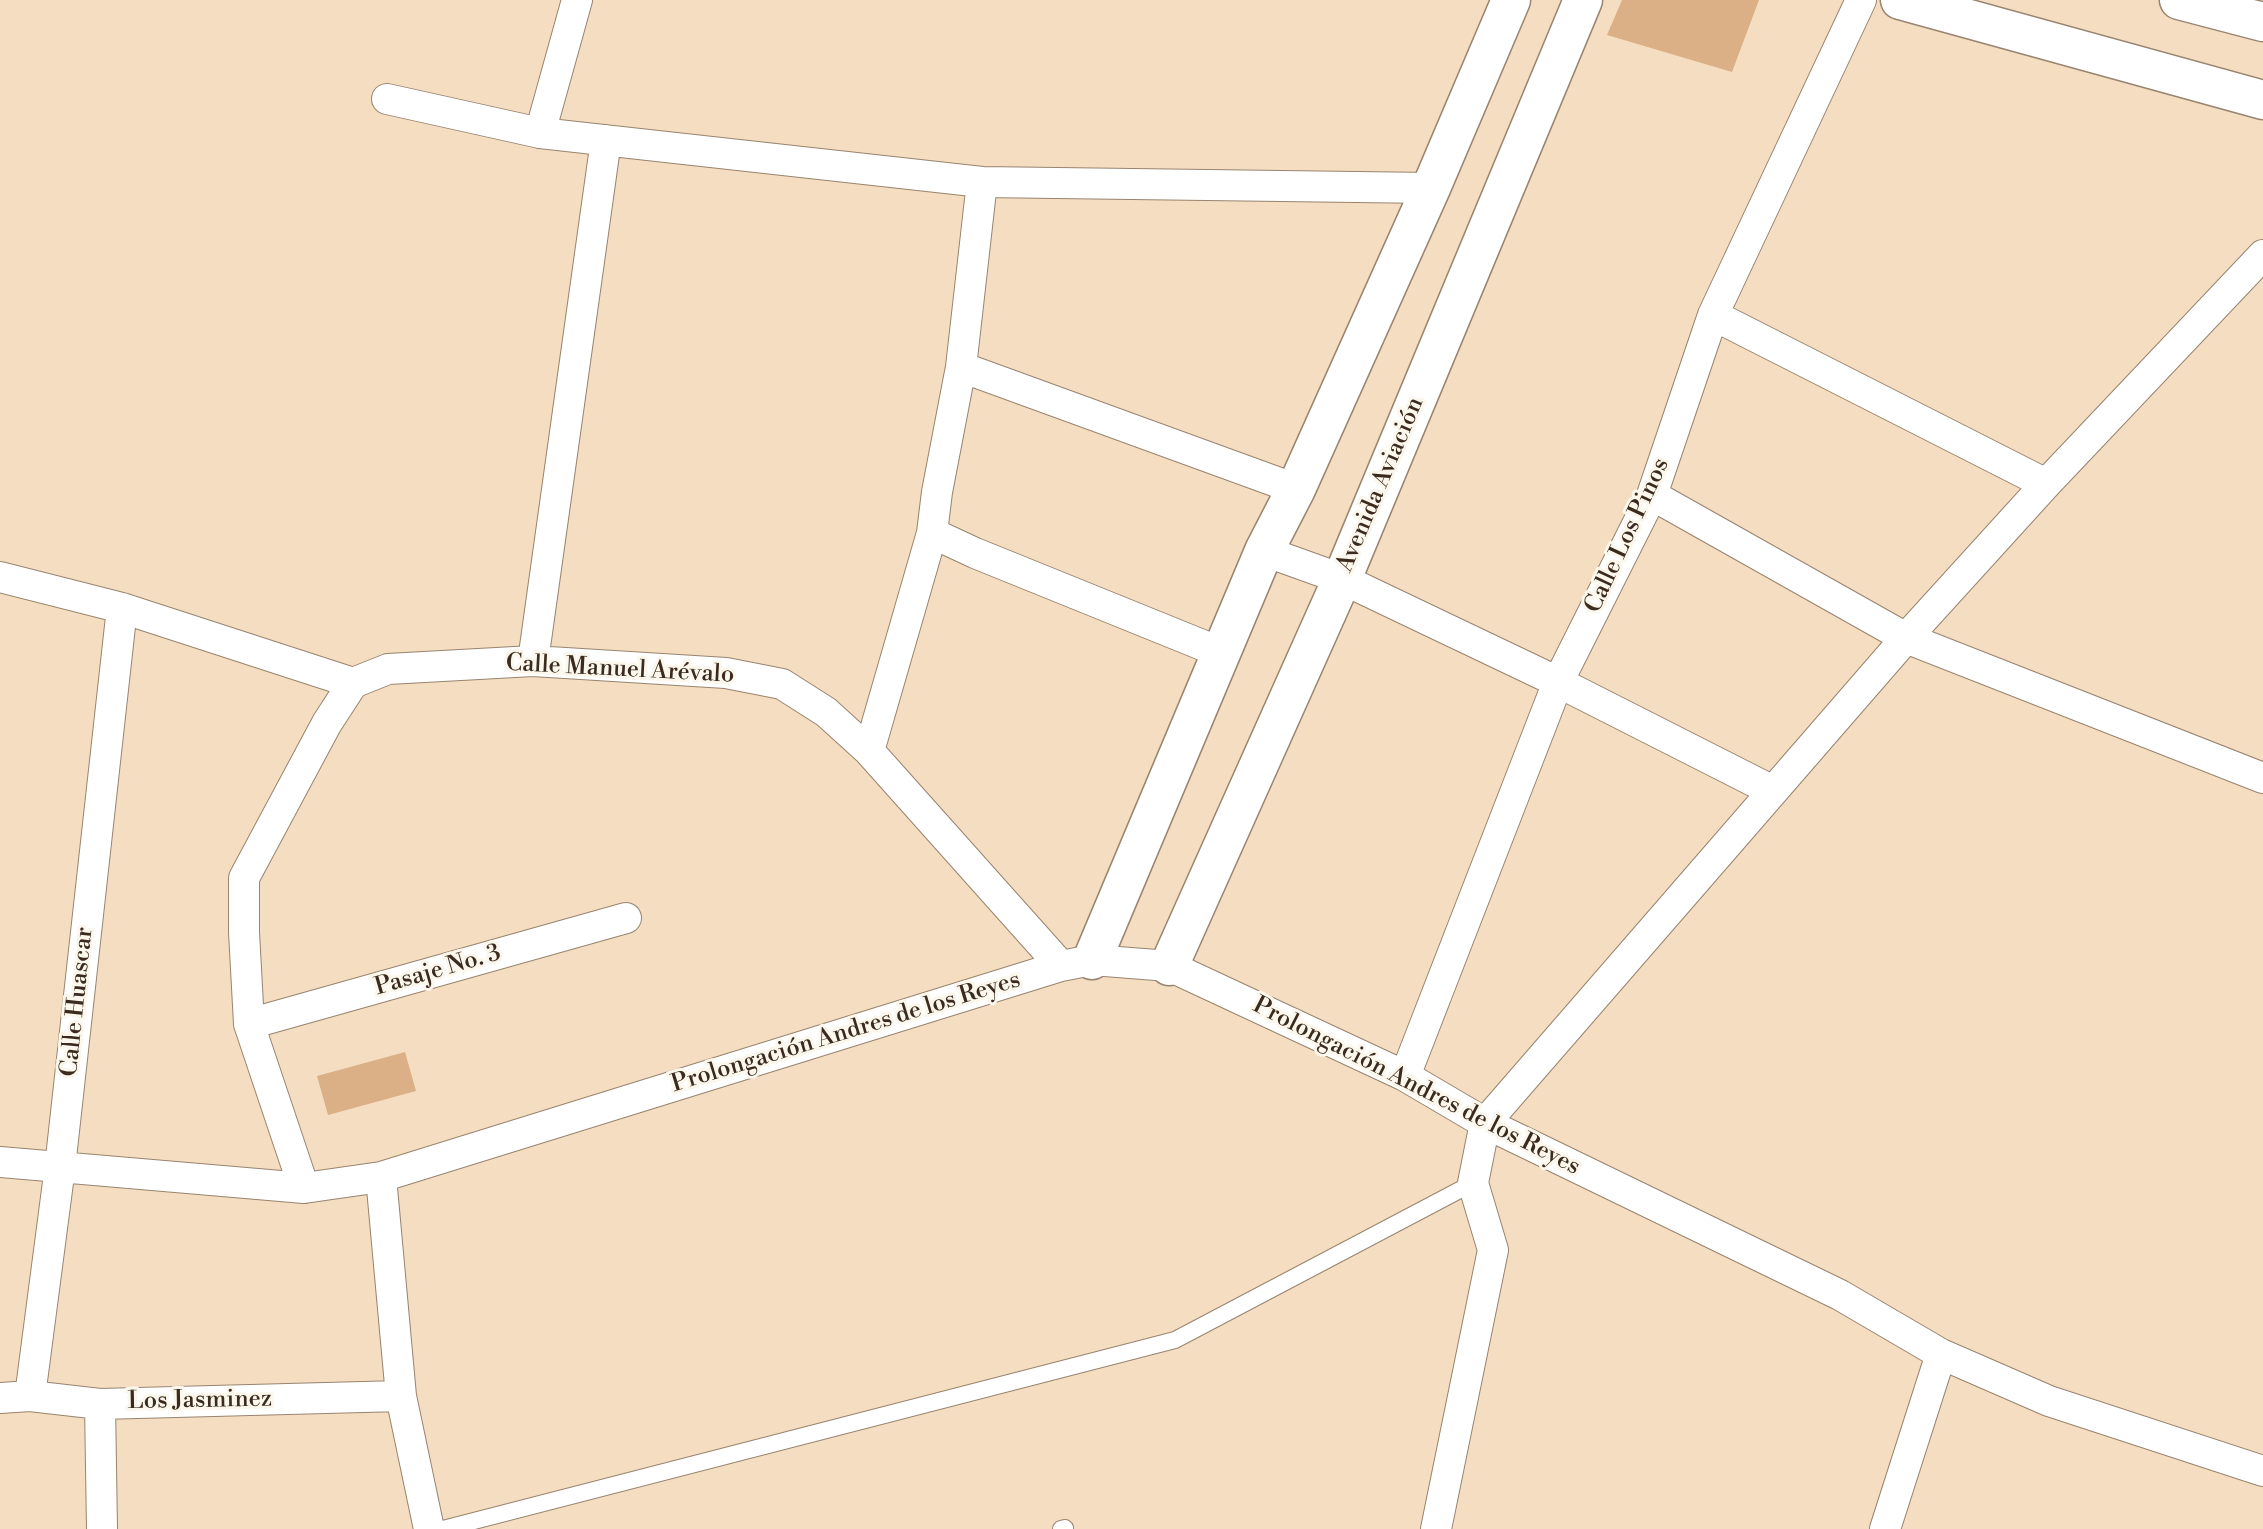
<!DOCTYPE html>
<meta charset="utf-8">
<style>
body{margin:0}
canvas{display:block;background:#f4ddc0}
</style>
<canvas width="2263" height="1529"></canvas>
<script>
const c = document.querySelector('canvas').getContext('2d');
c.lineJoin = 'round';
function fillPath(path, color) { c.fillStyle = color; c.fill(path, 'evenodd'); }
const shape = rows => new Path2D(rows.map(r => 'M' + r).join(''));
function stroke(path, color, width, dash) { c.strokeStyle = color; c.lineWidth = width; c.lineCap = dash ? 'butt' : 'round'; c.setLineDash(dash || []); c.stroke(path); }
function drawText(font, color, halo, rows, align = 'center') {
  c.font = font + ' "Libre Bodoni",serif'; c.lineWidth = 6; c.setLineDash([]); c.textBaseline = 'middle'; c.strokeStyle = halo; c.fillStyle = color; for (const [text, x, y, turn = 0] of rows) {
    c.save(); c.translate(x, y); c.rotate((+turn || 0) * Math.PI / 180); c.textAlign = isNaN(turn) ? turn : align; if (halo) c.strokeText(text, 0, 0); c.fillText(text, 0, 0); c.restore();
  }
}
fillPath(shape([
 [1622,0,1759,0,1732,72,1607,35],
 [405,1052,416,1091,328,1115,317,1076]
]), '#dbb086');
const lane = shape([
 [443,1529,1175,1340,1473,1183],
 [1061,1529,1065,1528]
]);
const street = shape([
 [387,99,540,133,982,182,1431,188],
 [540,133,577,0],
 [1713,315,2046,484],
 [961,367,1296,489],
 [1652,495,1906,638,2263,778],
 [932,533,975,553,1222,653],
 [1264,551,1342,579,1558,682,1773,791],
 [0,577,122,608,353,683],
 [533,661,606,140],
 [869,751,932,533,937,492,961,367,982,182],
 [249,1024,626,918],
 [1405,1076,1558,682,1652,495,1713,315,1861,0],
 [0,1162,304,1188,381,1177,1061,966,1092,960,1169,966,1405,1076,1485,1123,1840,1295,1941,1354,2049,1401,2263,1471],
 [381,1177,401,1396,429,1529],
 [304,1188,249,1024,244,932,244,878,327,723,353,683,388,669,533,661,726,673,782,684,826,712,869,751,1061,966],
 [30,1396,60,1167,122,608],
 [0,1398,30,1396,100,1404,401,1396],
 [100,1404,102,1529],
 [1436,1529,1493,1250,1473,1183,1485,1123,1906,638,2046,484,2263,255],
 [1885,1529,1941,1354]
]);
const secondary = shape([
 [1900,0,2263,100],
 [2179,0,2263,22],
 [1092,960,1264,551,1296,489,1431,188,1511,0],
 [1169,966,1342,579,1583,0]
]);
stroke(lane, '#98846f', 18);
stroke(street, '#98846f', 32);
stroke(secondary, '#98846f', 41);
stroke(lane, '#fff', 16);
stroke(street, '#fff', 30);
stroke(secondary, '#fff', 38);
drawText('24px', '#3b2a1e', '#fbf7ec', [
 ["Avenida Aviación",1381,485,-67],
 ["Calle Los Pinos",1628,536,-65],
 ["Calle Manuel Arévalo",620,670,3],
 ["Pasaje No. 3",438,971,-16],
 ["Calle Huascar",78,1002,-84],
 ["Prolongación Andres de los Reyes",846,1033,-17],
 ["Prolongación Andres de los Reyes",1416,1087,27],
 ["Los Jasminez",200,1401,-1]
]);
</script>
